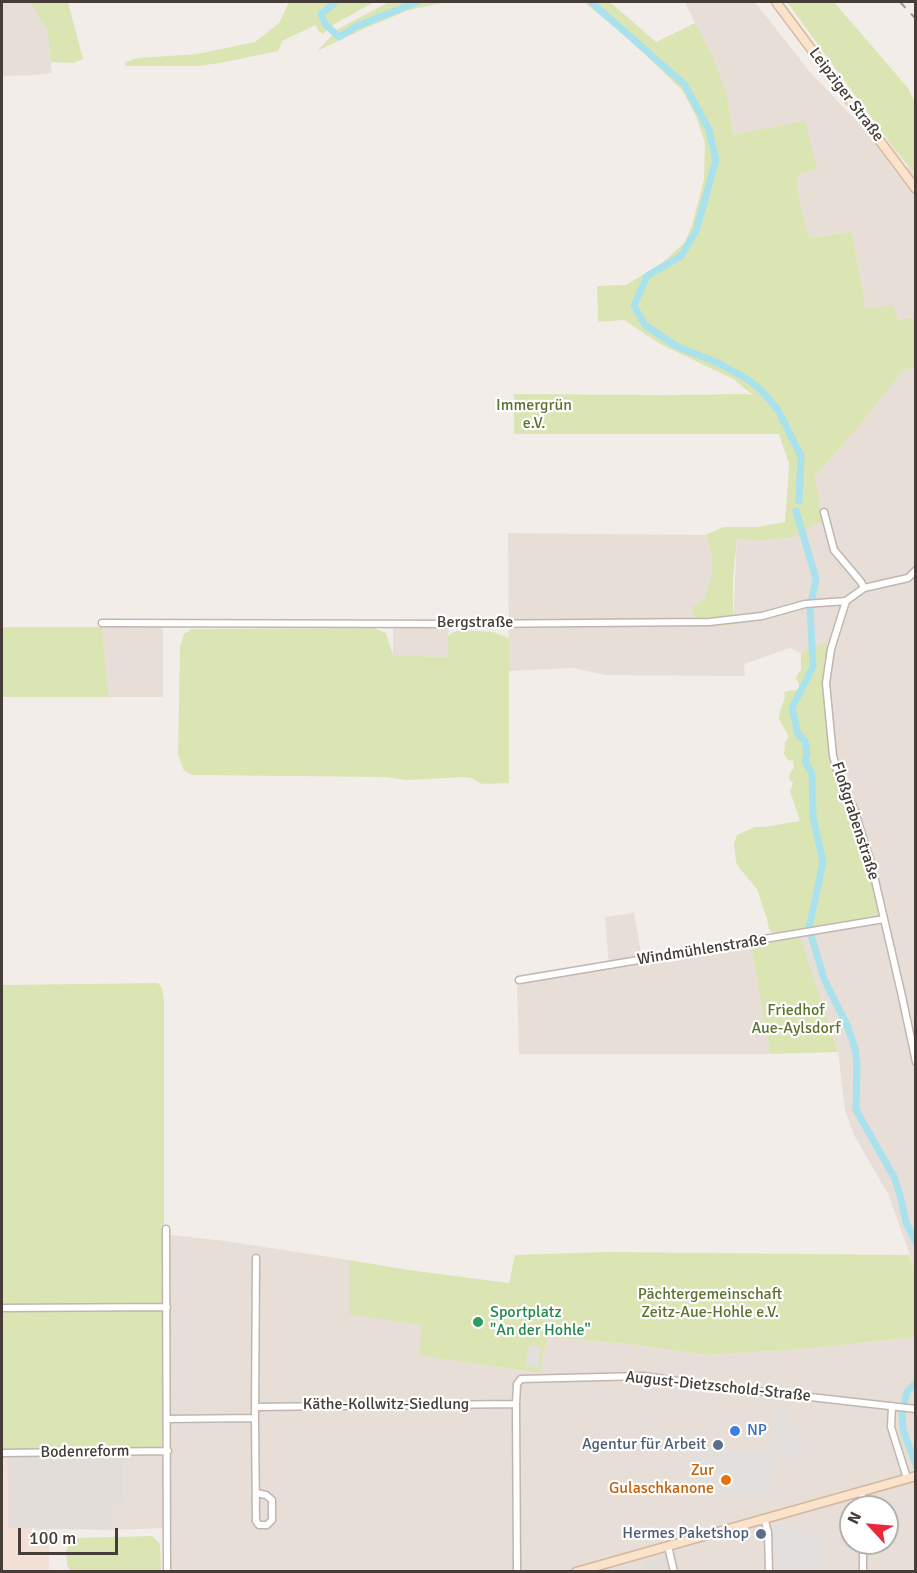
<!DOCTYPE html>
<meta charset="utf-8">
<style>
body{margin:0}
#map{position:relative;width:917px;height:1573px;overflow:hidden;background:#f3ede9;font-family:Signika,sans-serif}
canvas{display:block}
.frame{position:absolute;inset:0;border:3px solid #463d38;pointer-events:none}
.north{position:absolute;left:839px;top:1495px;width:60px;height:60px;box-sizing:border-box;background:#fff;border:2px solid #b5b1af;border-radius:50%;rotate:296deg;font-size:16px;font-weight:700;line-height:24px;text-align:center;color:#463d38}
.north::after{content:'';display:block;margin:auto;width:21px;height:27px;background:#eb273b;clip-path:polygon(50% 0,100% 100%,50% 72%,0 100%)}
.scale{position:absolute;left:18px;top:1528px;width:100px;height:27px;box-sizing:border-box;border:3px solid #463d38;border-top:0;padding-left:8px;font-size:18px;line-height:21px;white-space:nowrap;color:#463d38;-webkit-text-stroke:4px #fff;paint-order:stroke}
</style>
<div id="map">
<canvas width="917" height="1573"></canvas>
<div class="frame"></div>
<div class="north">N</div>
<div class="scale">100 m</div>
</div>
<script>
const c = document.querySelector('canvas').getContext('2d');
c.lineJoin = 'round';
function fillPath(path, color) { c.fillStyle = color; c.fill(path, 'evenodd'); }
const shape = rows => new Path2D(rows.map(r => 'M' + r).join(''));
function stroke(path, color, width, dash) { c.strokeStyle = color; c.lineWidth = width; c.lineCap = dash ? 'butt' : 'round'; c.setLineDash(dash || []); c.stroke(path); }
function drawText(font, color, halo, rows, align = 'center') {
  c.font = font + ' Signika,sans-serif'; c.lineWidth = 4.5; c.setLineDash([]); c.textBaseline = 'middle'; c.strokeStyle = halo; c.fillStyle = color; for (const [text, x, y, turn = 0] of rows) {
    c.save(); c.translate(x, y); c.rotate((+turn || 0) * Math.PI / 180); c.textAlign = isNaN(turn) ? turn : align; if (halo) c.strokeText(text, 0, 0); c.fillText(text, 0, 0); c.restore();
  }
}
fillPath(shape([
 [2,2,30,2,37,10,47,30,52,73,35,75,2,76],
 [685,2,755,2,810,72,869,134,897,174,909,166,915,174,915,319,914,317,898,320,866,310,852,232,809,238,797,189,798,175,817,169,811,149,733,135,727,94,713,56,695,23],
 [915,368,915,1269,888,1194,854,1135,845,1110,838,1052,797,931,851,810,829,760,823,688,826,651,825,644,801,653,790,648,744,664,745,676,606,675,572,668,509,671,508,533,705,535,712,555,711,578,695,626,733,625,737,538,754,541,791,538,814,477,861,424,903,370],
 [393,626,449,626,447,657,393,655],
 [102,627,163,627,163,697,109,697],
 [634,913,643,963,699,955,750,939,770,1054,519,1054,517,984,609,968,605,917],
 [163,1234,225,1241,349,1260,349,1301,398,1321,421,1325,421,1356,540,1373,547,1337,626,1344,709,1355,805,1349,915,1337,915,1571,164,1571,165,1528,111,1530,111,1502,123,1502,124,1449,164,1448],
 [851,1507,887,1507,887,1543,851,1543]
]), '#e7ded7');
fillPath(shape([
 [2,1455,7,1455,8,1528,49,1528,49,1571,2,1571]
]), '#f3dfd5');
fillPath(shape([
 [124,1454,123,1503,111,1503,111,1530,8,1528,7,1455],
 [665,1556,670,1571,646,1571,643,1563]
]), '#e3ddda');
fillPath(shape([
 [30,2,68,2,83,59,73,63,51,62,47,30],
 [289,2,374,2,333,25,323,34,318,31,316,25,282,41,278,51,220,63,198,66,126,66,125,62,138,58,197,54,255,42,279,23],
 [389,2,448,2,409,10,368,27,317,51,338,29],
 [584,2,610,2,656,42,695,23,713,56,727,94,733,135,805,121,817,169,798,175,797,189,809,238,852,232,866,309,893,305,898,320,915,317,916,320,915,368,903,370,861,424,814,477,823,520,791,538,754,541,737,538,733,579,733,625,695,627,692,608,704,599,711,578,712,555,705,535,724,527,757,527,785,522,789,464,779,434,514,434,514,394,666,395,747,394,753,395,733,379,660,344,624,320,598,322,597,286,626,285,662,263,685,242,693,222,704,179,705,143,696,116,682,90,629,39],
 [787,2,834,2,908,88,915,103,915,174,895,150],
 [2,627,102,627,109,697,2,697],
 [374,628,386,633,393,655,447,657,448,636,454,632,461,630,493,632,509,638,509,783,482,784,471,778,463,777,408,780,384,777,192,775,184,771,178,754,180,647,184,634,192,629],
 [825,643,829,645,824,663,823,688,829,760,851,810,868,858,879,906,875,915,862,920,798,931,838,1052,770,1054,750,939,773,934,769,929,767,919,757,889,740,869,736,862,734,844,737,835,755,827,764,827,800,821,790,791,793,783,789,779,790,773,794,768,793,761,788,760,784,754,785,742,789,737,779,719,780,711,785,697,784,692,801,689,796,677,801,669,801,653],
 [158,983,162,988,164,1001,164,1448,2,1455,2,985],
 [608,1252,909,1255,915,1269,915,1337,805,1349,709,1355,626,1344,547,1337,540,1373,420,1356,421,1325,349,1314,349,1260,409,1270,509,1283,515,1255],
 [152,1536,160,1544,161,1570,70,1570,67,1565,66,1551,73,1538]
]), '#dbe5b4');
fillPath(shape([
 [529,1345,541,1347,538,1368,525,1366],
 [773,1411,788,1411,800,1439,798,1455,779,1456,769,1484,770,1492,752,1497,695,1495,694,1451,772,1451],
 [794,1522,794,1528,800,1526,809,1531,809,1536,824,1538,825,1571,779,1571,779,1563,773,1559,775,1526]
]), '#e2dfdd');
stroke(shape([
 [336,2,321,14,325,24,339,37,355,27,417,2],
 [591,2,685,85,709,130,716,160,696,231,681,256,647,276,634,306,645,325,676,346,718,363,744,377,759,388,778,410,801,456,799,501],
 [796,511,816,579,810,608,813,667,792,708,798,734,805,741,807,755,805,761,812,774,813,817,823,862,809,928,824,979,846,1023,855,1048,857,1064,856,1110,894,1177,900,1195,906,1222,916,1243],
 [916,1383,907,1392,902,1412,903,1430,916,1465]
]), '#a9e1ec', 7);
const street = shape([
 [824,512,834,550,861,582,864,588],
 [916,570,908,578,864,588,846,601,831,649,826,683,833,756,839,777,854,809,871,863,901,992,916,1062],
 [102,623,464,624,709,622,762,616,805,604,846,601],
 [519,980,884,919],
 [166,1229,167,1572],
 [2,1308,167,1307],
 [892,1406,891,1427,907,1478],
 [255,1407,516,1404],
 [255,1418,256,1258],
 [167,1419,255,1418,256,1521,259,1525,267,1525,272,1520,272,1500,266,1495,256,1493],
 [2,1453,168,1451],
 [862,1492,863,1507],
 [764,1518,768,1532,769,1572],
 [863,1543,863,1572],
 [668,1546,674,1572],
 [517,1572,516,1404,517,1384,521,1379,643,1376,713,1386,916,1409]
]);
const secondary = shape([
 [776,2,916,189],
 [576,1572,916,1476]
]);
stroke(street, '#c1b6af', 9);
stroke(secondary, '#d3b79e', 11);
stroke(street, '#fff', 6);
stroke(secondary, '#fbe3cb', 8);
stroke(shape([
 [900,2,916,19],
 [914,2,916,3]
]), '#979797', 2, [8, 8]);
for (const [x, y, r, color] of [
 [478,1322,6,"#2e9e5b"],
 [735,1431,6,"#3f7fe0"],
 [718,1445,6,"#5c6f8a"],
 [726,1480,6,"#e8710a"],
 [761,1534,6,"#5c6f8a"]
]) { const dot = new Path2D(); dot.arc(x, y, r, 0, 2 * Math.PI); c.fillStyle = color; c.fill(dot); stroke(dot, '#fff', 2); }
drawText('16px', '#463d38', '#fff', [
 ["Leipziger Straße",846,95,53],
 ["Bergstraße",475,623],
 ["Floßgrabenstraße",855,821,72],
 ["Windmühlenstraße",702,950,-9],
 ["August-Dietzschold-Straße",718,1387,6],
 ["Käthe-Kollwitz-Siedlung",386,1405],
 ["Bodenreform",85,1452,-1]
]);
drawText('16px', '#5a742e', '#fff', [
 ["Immergrün",534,406],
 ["e.V.",534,424],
 ["Friedhof",796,1011],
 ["Aue-Aylsdorf",796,1029],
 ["Pächtergemeinschaft",710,1295],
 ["Zeitz-Aue-Hohle e.V.",710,1313]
]);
drawText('16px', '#27864d', '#fff', [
 ["Sportplatz",490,1313],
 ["\"An der Hohle\"",490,1331]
], 'left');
drawText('16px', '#366cbe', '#fff', [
 ["NP",747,1431]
], 'left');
drawText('16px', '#4e5e75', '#fff', [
 ["Agentur für Arbeit",706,1445],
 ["Hermes Paketshop",749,1534]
], 'right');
drawText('16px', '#c56008', '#fff', [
 ["Zur",714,1471],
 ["Gulaschkanone",714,1489]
], 'right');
</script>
